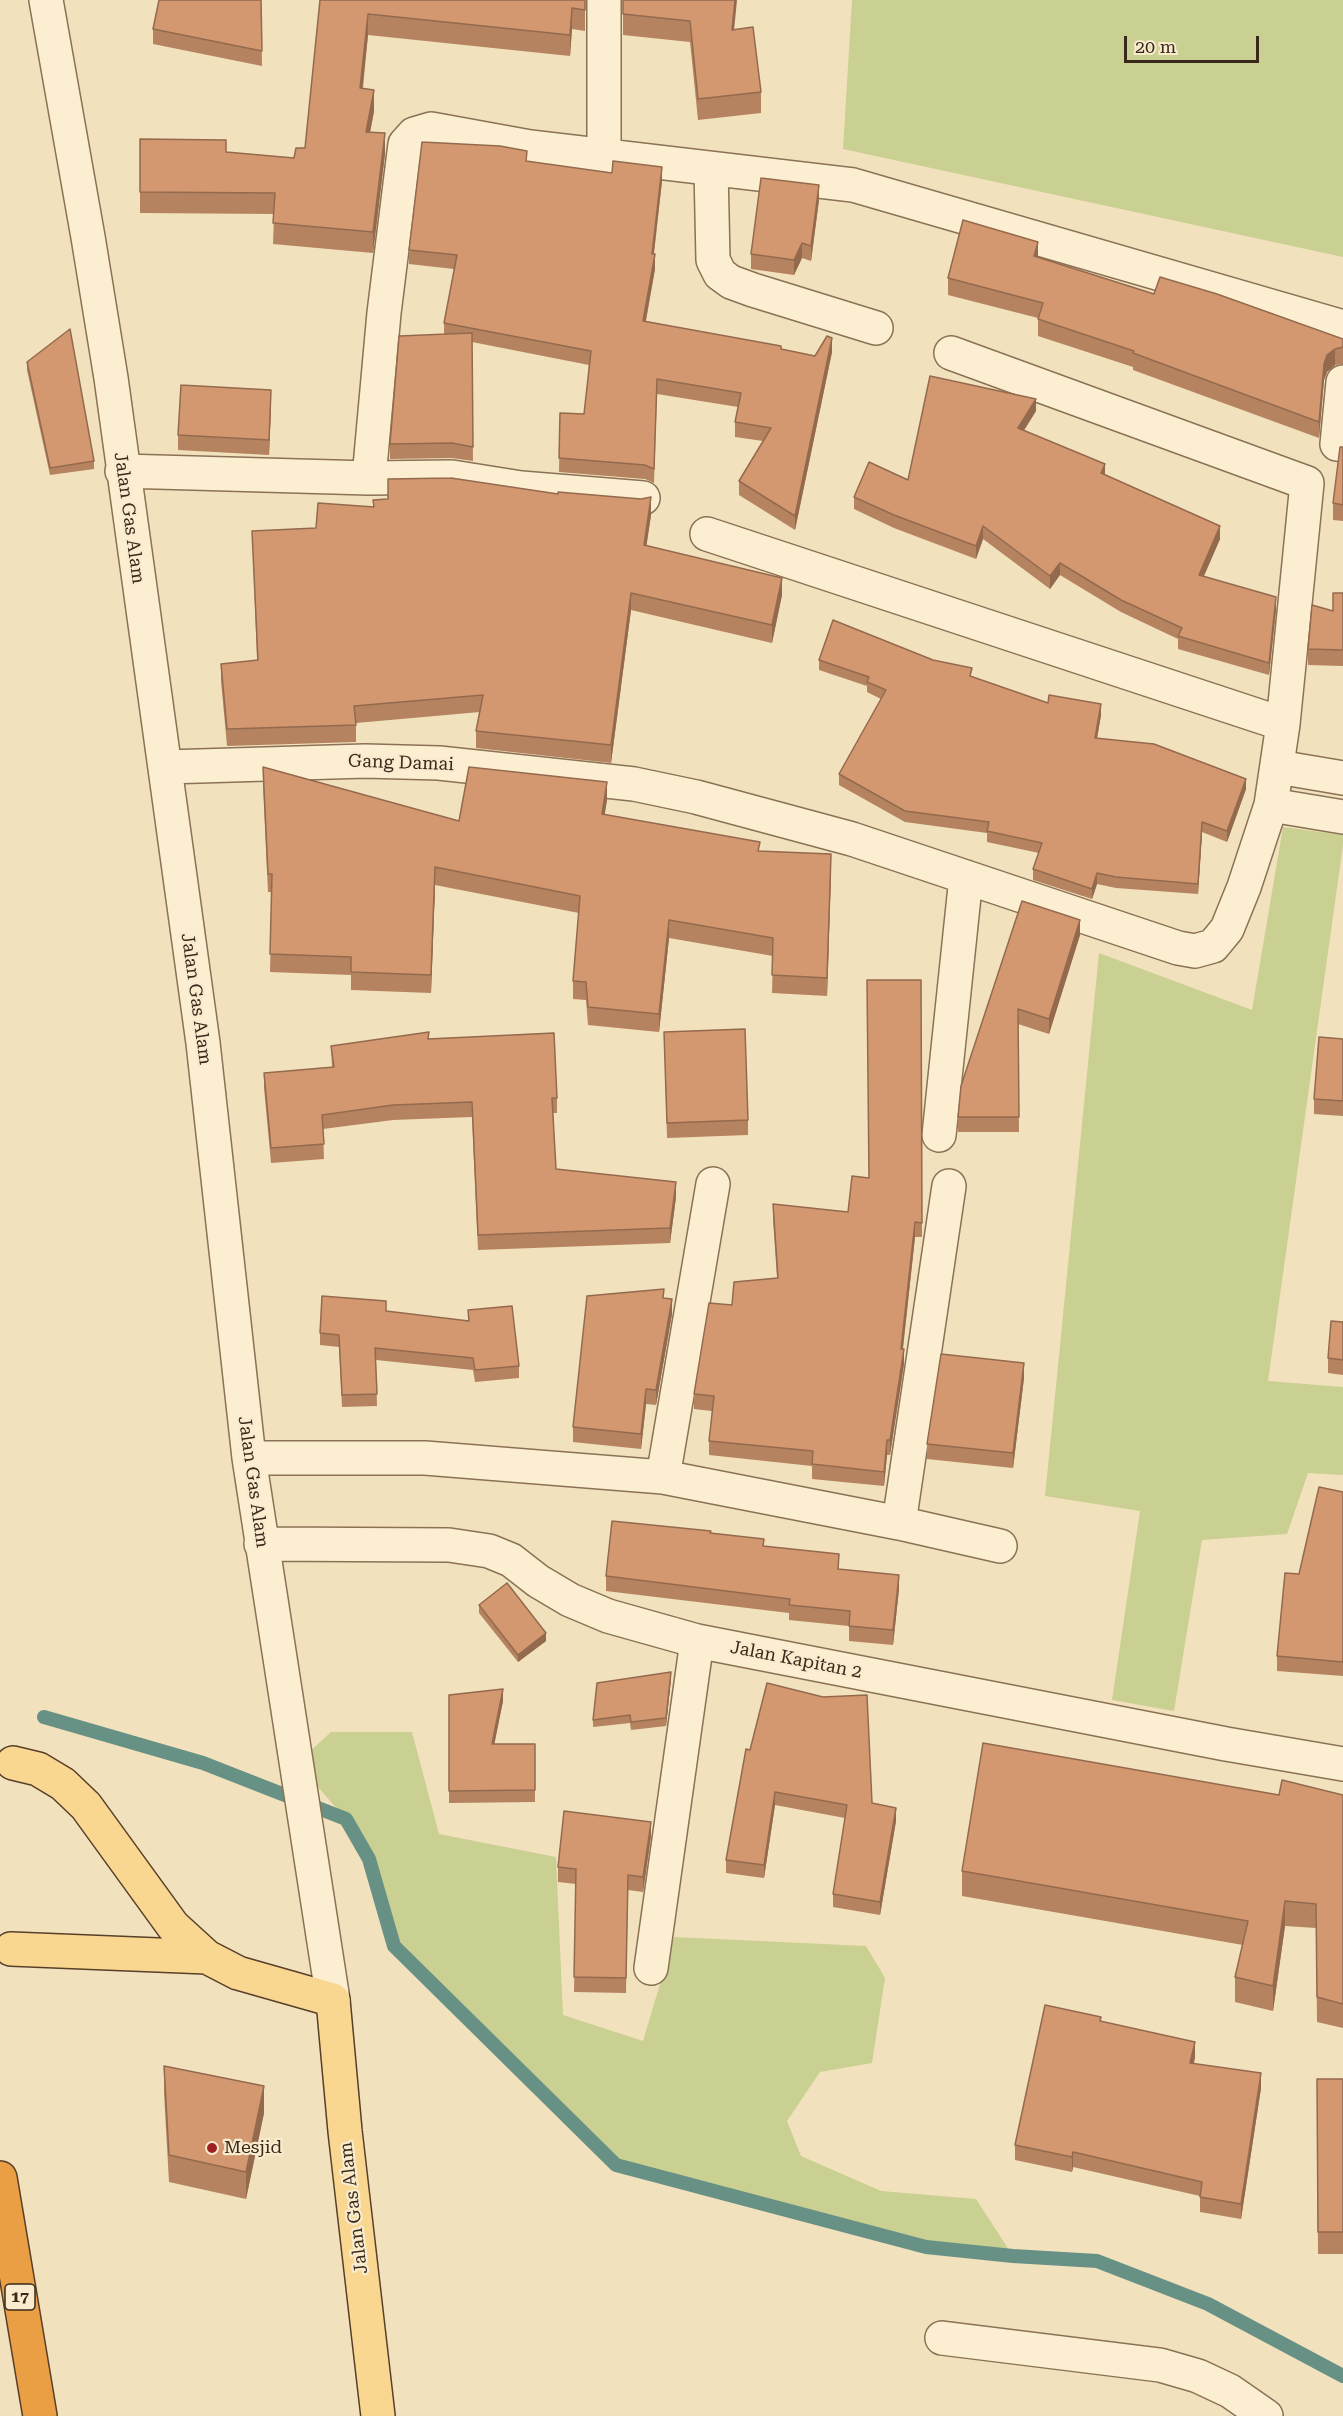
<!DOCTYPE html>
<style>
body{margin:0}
#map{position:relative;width:1343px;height:2416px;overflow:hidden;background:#f2e1bd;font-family:"Roboto Serif",serif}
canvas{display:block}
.scale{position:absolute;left:1124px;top:36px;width:135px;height:27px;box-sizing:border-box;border:3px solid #39291b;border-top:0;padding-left:8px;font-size:18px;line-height:21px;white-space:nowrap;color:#39291b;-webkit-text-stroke:4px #f8ebce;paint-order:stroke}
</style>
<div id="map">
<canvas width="1343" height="2416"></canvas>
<div class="scale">20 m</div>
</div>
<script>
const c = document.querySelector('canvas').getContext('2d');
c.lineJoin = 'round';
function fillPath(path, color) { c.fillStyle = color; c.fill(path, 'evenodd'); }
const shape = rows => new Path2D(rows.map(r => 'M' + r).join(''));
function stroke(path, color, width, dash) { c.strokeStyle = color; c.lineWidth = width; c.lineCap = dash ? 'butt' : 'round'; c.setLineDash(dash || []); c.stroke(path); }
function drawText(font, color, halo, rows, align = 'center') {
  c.font = font + ' "Roboto Serif",serif'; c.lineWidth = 4.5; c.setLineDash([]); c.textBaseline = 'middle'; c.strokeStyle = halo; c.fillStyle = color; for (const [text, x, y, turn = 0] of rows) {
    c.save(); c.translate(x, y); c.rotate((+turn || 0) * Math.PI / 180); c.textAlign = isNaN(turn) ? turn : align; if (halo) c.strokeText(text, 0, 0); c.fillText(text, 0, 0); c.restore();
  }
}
fillPath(shape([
 [852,0,1343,0,1343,257,843,149],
 [1283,827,1343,835,1343,845,1268,1381,1343,1387,1343,1475,1308,1473,1287,1534,1202,1540,1174,1711,1112,1700,1140,1511,1045,1496,1099,953,1252,1010],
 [331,1732,412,1732,439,1834,556,1857,563,2015,643,2041,674,1937,866,1946,885,1978,872,2063,820,2072,787,2121,801,2156,881,2191,976,2199,1013,2256,926,2247,616,2165,394,1946,369,1859,346,1819,297,1763]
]), '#cad091');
stroke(shape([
 [44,1717,203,1763,346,1819,369,1859,394,1946,616,2165,926,2247,1013,2256,1097,2261,1208,2304,1343,2376]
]), '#689186', 14);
const minor = shape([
 [46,0,88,237,111,378,203,1043,249,1458,333,2000],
 [604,0,604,156],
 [711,169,713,260,720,274,731,282,753,290,876,328],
 [1343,382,1337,444,1343,445],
 [122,471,369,478,452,477,521,488,643,498],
 [369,478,384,313,405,144,414,134,431,129,530,147,853,185,1343,327],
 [707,534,1283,724],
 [166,767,365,761,439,763,634,784,696,797,852,839,1178,948,1195,951,1213,946,1227,929,1244,887,1271,805,1283,724,1307,483,951,353],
 [1278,767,1343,778],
 [1271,805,1343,817],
 [939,1135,966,877],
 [249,1458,425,1458,663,1477,899,1523,1000,1546],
 [663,1477,713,1184],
 [899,1523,949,1186],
 [261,1544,449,1545,489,1551,511,1560,538,1581,570,1600,608,1616,697,1641,1226,1744,1343,1764],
 [651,1968,697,1641],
 [942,2338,1160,2365,1198,2376,1230,2391,1266,2416]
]);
const major = shape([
 [13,1763,38,1769,63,1784,86,1806,173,1926,207,1957,238,1973,333,2000,345,2131,378,2416],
 [11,1949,207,1957]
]);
const highway = shape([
 [0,2178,40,2416]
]);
stroke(minor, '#8b7155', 36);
stroke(major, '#583f2a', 36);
stroke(highway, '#583f2a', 36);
stroke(minor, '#fcefd1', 33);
stroke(major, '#f9d791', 33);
stroke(highway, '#ea9f45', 33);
fillPath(shape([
 [261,0,262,66,153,44,153,29],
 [320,0,585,0,585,31,572,29,570,56,368,35,363,88,374,111,370,133,385,154,373,253,273,244,274,214,140,213,140,139,226,152,294,158,305,148],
 [623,0,734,30,761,92,761,113,698,120,690,42,623,35],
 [527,161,662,181,654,254,655,269,646,321,815,356,832,352,795,530,739,495,739,481,763,441,735,437,735,422,738,407,657,394,654,483,645,479,559,472,560,413,584,414,589,365,472,342,473,461,452,458,390,459,390,444,444,334,444,323,454,269,409,264,409,250],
 [819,200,811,261,802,258,794,275,751,269,751,254],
 [1038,257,1154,294,1343,339,1343,364,1335,365,1327,372,1324,380,1319,438,1133,370,1133,367,1038,336,1038,318,948,295,948,278],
 [27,362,94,461,94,469,50,475,27,370],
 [271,405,269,455,178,450,178,435],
 [1036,411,1024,430,1220,539,1204,576,1276,610,1269,675,1178,649,1178,639,1121,612,1060,575,1050,589,983,539,976,559,894,528,854,509,854,497,908,480],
 [1343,447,1343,521,1333,520,1333,503],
 [373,500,651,515,646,546,782,595,772,643,631,610,611,763,476,748,476,731,480,712,356,723,356,742,227,746,221,681,221,664,257,660,252,531,316,528,373,507],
 [1343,593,1343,666,1308,665,1308,649],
 [819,660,972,677,1048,703,1101,715,1097,739,1246,789,1227,842,1202,832,1198,894,1116,888,1097,884,1092,899,1033,880,1033,869,1039,853,987,842,987,833,905,822,839,785,839,774,881,699,867,692,867,686,819,670],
 [263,767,459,821,607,800,604,815,760,851,831,872,827,996,772,993,773,956,669,938,659,1032,588,1025,586,1000,573,999,573,981,579,913,435,885,431,993,351,990,351,975,270,972,272,892,268,892,263,785],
 [1022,901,1080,935,1049,1034,1018,1024,1019,1132,958,1132,958,1117],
 [921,980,922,1237,915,1237,903,1349,904,1364,890,1455,887,1455,884,1486,812,1479,812,1466,709,1455,709,1441,712,1411,694,1409,694,1394,732,1305,777,1278,773,1219,773,1204,848,1212,869,1178],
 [664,1032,748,1120,748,1135,667,1138],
 [429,1039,557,1098,557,1113,553,1113,556,1169,676,1197,670,1243,478,1250,472,1117,393,1120,323,1129,324,1159,271,1163,264,1088,264,1073,332,1067,331,1046],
 [1343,1039,1343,1116,1314,1114,1314,1099],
 [664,1298,672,1314,656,1405,646,1404,641,1449,573,1442,573,1427],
 [468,1310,519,1366,519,1378,475,1382,473,1370,376,1360,377,1406,342,1407,339,1347,320,1345,320,1333,386,1311,468,1321],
 [1343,1322,1343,1375,1328,1373,1328,1358],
 [1024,1378,1013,1468,927,1459,927,1444],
 [1343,1492,1343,1676,1277,1671,1277,1656,1299,1574],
 [711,1533,764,1546,839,1569,899,1589,893,1645,849,1641,849,1626,789,1620,789,1613,606,1591,606,1576],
 [479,1605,546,1641,518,1662,479,1613],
 [671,1679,666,1726,631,1730,630,1723,593,1727,593,1720],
 [449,1695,503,1701,494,1744,535,1744,535,1802,449,1803],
 [746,1749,872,1803,896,1821,880,1915,833,1907,833,1894,845,1818,775,1805,764,1878,726,1873,726,1860],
 [1279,1795,1343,1795,1343,2028,1317,2022,1316,1928,1285,1926,1273,2011,1235,2002,1235,1977,1243,1945,962,1896,962,1871],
 [651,1836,643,1892,628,1890,626,1993,574,1992,576,1884,558,1882,558,1867],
 [1101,2021,1195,2057,1194,2064,1261,2088,1241,2219,1200,2212,1200,2196,1073,2167,1072,2172,1015,2160,1015,2145],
 [164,2066,264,2113,246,2199,169,2182,164,2093],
 [1317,2079,1343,2079,1343,2254,1318,2254]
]), '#b58360');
fillPath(shape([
 [735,0,737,0,732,51,732,30],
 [572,8,572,29,570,56,570,35],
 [368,14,368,35,360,109,360,88],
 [374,90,374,111,366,153,366,132],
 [385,133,385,154,373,253,373,232],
 [662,167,662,181,652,268,652,254],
 [819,185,819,200,811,261,811,246],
 [1038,242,1038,258,1034,256],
 [802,243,802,258,794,275,794,260],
 [655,254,655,269,643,335,643,321],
 [832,338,832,352,795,530,795,516],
 [1335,349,1335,365,1327,372,1324,380,1319,438,1319,422,1324,364,1327,355],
 [271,390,271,405,269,455,269,440],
 [1036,399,1036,411,1018,440,1018,428],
 [1105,464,1105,476,1101,473],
 [651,497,651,515,644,563,644,545],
 [983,526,983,539,976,559,976,546],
 [1220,526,1220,539,1199,587,1199,575],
 [1060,563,1060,575,1050,589,1050,576],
 [782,578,782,595,772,643,772,625],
 [631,593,631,610,611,763,611,745],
 [1276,597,1276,610,1269,675,1269,663],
 [1101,704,1101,715,1095,749,1095,738],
 [1246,779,1246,789,1227,842,1227,831],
 [607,782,607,800,602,832,602,814],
 [1202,822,1202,832,1198,894,1198,884],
 [831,854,831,872,827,996,827,978],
 [435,867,435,885,431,993,431,975],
 [1097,873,1097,884,1092,899,1092,889],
 [669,920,669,938,659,1032,659,1014],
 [1080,920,1080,935,1049,1034,1049,1019],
 [676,1182,676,1197,670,1243,670,1228],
 [915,1222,915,1237,901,1364,901,1349],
 [672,1299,672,1314,656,1405,656,1390],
 [904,1349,904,1364,890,1455,890,1440],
 [1024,1363,1024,1378,1013,1468,1013,1453],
 [646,1389,646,1404,641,1449,641,1434],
 [887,1440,887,1455,884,1486,884,1472],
 [899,1575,899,1589,893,1645,893,1630],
 [546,1633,546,1641,518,1662,518,1655],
 [671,1672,671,1679,666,1726,666,1718],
 [503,1689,503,1701,492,1756,492,1744],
 [775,1792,775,1805,764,1878,764,1865],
 [896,1808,896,1821,880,1915,880,1902],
 [651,1822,651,1836,643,1892,643,1877],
 [1285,1901,1285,1926,1273,2011,1273,1986],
 [1195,2042,1195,2057,1190,2078,1190,2063],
 [1261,2073,1261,2088,1241,2219,1241,2204],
 [264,2086,264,2113,246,2199,246,2172],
 [1073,2152,1073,2167,1072,2172,1072,2157]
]), '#946a4e');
const building = shape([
 [159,0,261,0,262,51,153,29,159,0],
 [320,0,585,0,585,10,572,8,570,35,368,14,360,88,374,90,366,132,385,133,373,232,273,223,275,193,140,192,140,139,226,140,226,152,294,158,296,148,305,148,320,0],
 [623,0,735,0,732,30,753,27,761,92,698,99,690,21,623,14,623,0],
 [422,142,500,146,527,151,526,161,612,173,613,161,662,167,652,254,655,254,643,321,781,346,781,349,815,356,827,336,832,338,795,516,739,481,771,428,735,422,741,393,657,379,654,469,645,465,559,458,560,413,584,414,591,351,444,323,457,255,409,250,422,142],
 [761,178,819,185,811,246,802,243,794,260,751,254,761,178],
 [963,220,1038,242,1034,256,1154,294,1160,277,1217,294,1343,339,1343,347,1335,349,1327,355,1324,364,1319,422,1133,353,1134,351,1038,319,1043,303,948,278,963,220],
 [70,329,94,461,50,468,27,362,70,329],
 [472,333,473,447,452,443,390,444,399,336,472,333],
 [930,376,1036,399,1018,428,1105,464,1101,473,1220,526,1199,575,1276,597,1269,663,1178,636,1182,628,1121,600,1060,563,1050,576,983,526,976,546,894,515,854,497,869,462,908,480,930,376],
 [181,385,271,390,269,440,178,435,181,385],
 [1340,447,1343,447,1343,505,1333,503,1340,447],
 [451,478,558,494,558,492,641,499,651,497,644,545,782,578,772,625,631,593,611,745,476,731,483,695,354,706,356,725,227,729,221,664,258,660,252,531,316,528,318,503,374,507,373,500,388,499,388,479,451,478],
 [1333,593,1343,593,1343,650,1308,649,1312,605,1333,611,1333,593],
 [833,620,933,660,972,668,970,676,1048,703,1049,695,1101,704,1095,738,1154,744,1246,779,1227,831,1202,822,1198,884,1116,877,1097,873,1092,889,1033,869,1042,843,987,831,989,822,905,811,839,774,886,690,867,682,869,677,819,660,833,620],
 [263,767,459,821,469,767,607,782,602,814,760,842,758,851,831,854,827,978,772,975,773,938,669,920,659,1014,588,1007,586,982,573,981,580,896,435,867,431,975,351,972,351,957,270,954,272,874,268,874,263,767],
 [1022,901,1080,920,1049,1019,1018,1009,1019,1117,958,1117,961,1086,1022,901],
 [867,980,921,980,922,1223,915,1222,901,1349,904,1349,890,1440,887,1440,884,1472,812,1464,813,1451,709,1441,714,1396,694,1394,709,1303,732,1305,734,1282,778,1278,773,1204,848,1212,852,1176,869,1178,867,980],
 [745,1029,748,1120,667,1123,664,1032,745,1029],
 [429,1032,428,1039,554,1033,557,1098,552,1098,556,1169,676,1182,670,1228,478,1235,472,1102,393,1105,322,1115,324,1144,271,1148,264,1073,334,1067,331,1046,429,1032],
 [1319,1037,1343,1039,1343,1101,1314,1099,1319,1037],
 [664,1289,663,1298,672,1299,656,1390,646,1389,641,1434,573,1427,587,1296,664,1289],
 [322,1296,386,1301,386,1311,469,1321,468,1310,512,1306,519,1366,475,1370,473,1358,375,1348,377,1394,342,1395,339,1335,320,1333,322,1296],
 [1331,1321,1343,1322,1343,1360,1328,1358,1331,1321],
 [941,1354,1024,1363,1013,1453,927,1444,941,1354],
 [1319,1487,1343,1492,1343,1662,1277,1656,1285,1573,1299,1574,1319,1487],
 [612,1521,711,1531,710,1533,764,1539,763,1546,839,1554,838,1569,899,1575,893,1630,849,1626,850,1611,789,1605,790,1599,606,1576,612,1521],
 [507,1583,546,1633,518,1655,479,1605,507,1583],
 [671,1672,666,1718,631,1722,630,1715,593,1720,597,1683,671,1672],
 [767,1683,823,1697,867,1695,872,1803,896,1808,880,1902,833,1894,847,1805,775,1792,764,1865,726,1860,746,1749,750,1750,767,1683],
 [503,1689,492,1744,535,1744,535,1790,449,1791,449,1695,503,1689],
 [983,1743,1279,1795,1282,1780,1343,1795,1343,2004,1317,1997,1316,1904,1285,1901,1273,1986,1235,1977,1248,1921,962,1871,983,1743],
 [564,1811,651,1822,643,1877,628,1875,626,1978,574,1977,576,1869,558,1867,564,1811],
 [1045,2005,1101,2017,1100,2021,1195,2042,1190,2063,1261,2073,1241,2204,1200,2197,1202,2182,1073,2152,1072,2157,1015,2145,1045,2005],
 [164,2066,264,2086,246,2172,169,2155,164,2066],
 [1317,2079,1343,2079,1343,2232,1318,2232,1317,2079]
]);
fillPath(building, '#d39870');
stroke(building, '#946a4e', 1.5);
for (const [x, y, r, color] of [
 [212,2148,6,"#9f2022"]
]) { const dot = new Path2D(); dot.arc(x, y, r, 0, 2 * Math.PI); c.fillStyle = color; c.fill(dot); stroke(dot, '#f8ebce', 2); }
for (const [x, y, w] of [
 [20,2297,30]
]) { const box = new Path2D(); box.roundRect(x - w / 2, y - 13, w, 26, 4.5); c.fillStyle = '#f8ebce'; c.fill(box); stroke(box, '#39291b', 1.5); }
drawText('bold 16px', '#39291b', null, [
 ["17",20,2297]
]);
drawText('18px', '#39291b', '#f8ebce', [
 ["Jalan Gas Alam",129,518,82],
 ["Gang Damai",401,763,2],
 ["Jalan Gas Alam",196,999,82],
 ["Jalan Gas Alam",253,1482,82],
 ["Jalan Kapitan 2",796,1660,11],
 ["Jalan Gas Alam",354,2208,-97]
]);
drawText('18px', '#39291b', '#f8ebce', [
 ["Mesjid",224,2148]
], 'left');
</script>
